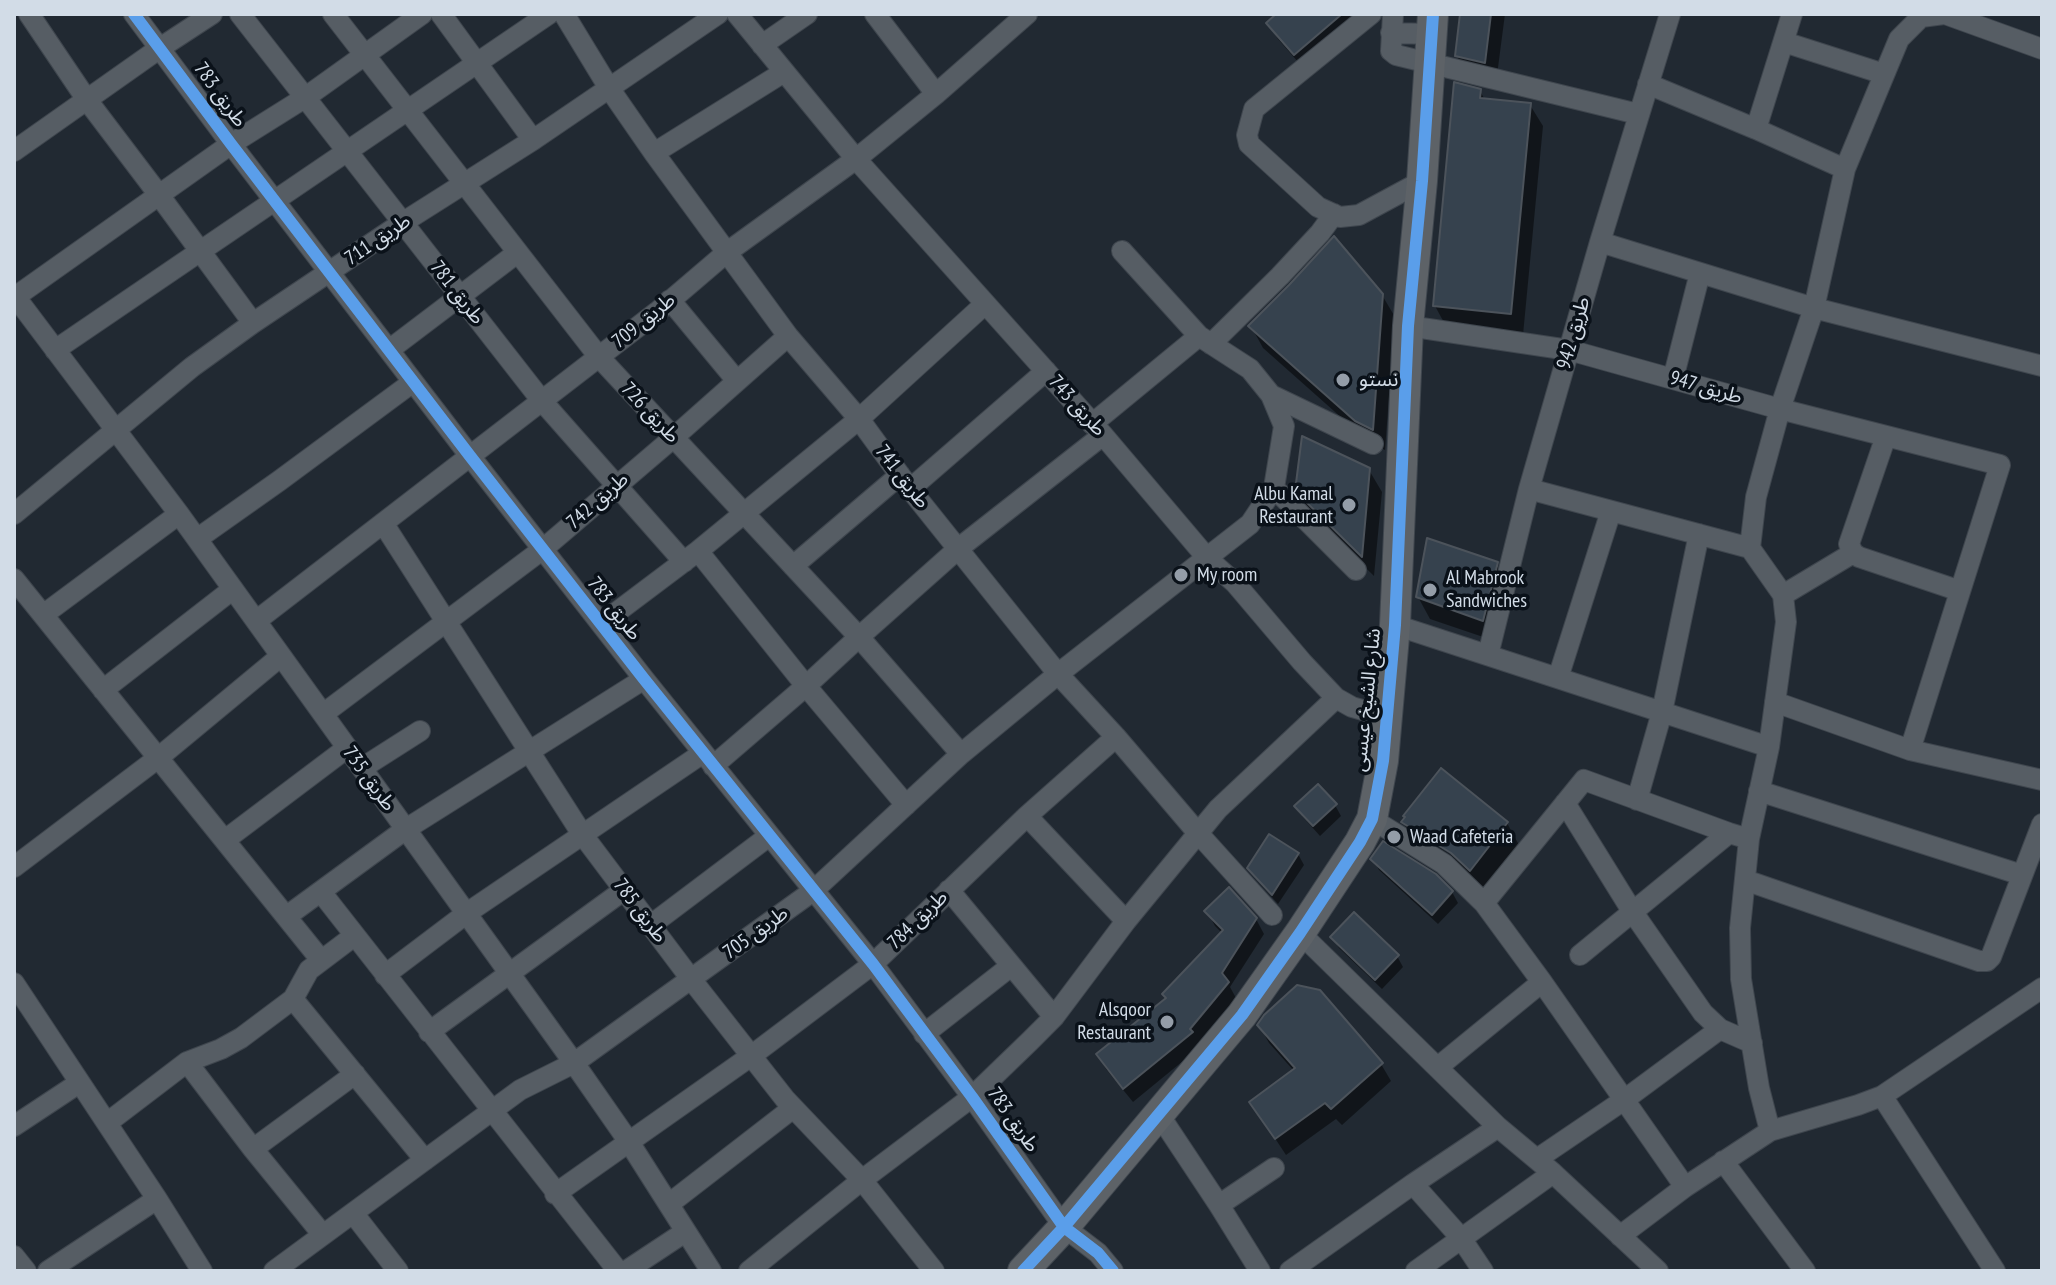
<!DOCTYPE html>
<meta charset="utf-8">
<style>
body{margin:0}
#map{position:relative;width:2056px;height:1285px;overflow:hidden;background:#212932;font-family:"PT Sans Narrow",sans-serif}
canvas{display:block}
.frame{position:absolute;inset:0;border:16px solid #d2dce7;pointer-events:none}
</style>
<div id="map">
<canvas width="2056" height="1285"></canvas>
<div class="frame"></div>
</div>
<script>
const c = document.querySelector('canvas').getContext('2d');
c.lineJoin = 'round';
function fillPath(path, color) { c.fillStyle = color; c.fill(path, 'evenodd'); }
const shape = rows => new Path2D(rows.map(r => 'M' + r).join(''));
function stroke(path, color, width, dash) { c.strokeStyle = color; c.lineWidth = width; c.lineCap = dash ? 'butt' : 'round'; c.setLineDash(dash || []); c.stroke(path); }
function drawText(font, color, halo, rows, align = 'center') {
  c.font = font + ' "PT Sans Narrow","Noto Sans Arabic",sans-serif'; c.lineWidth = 7; c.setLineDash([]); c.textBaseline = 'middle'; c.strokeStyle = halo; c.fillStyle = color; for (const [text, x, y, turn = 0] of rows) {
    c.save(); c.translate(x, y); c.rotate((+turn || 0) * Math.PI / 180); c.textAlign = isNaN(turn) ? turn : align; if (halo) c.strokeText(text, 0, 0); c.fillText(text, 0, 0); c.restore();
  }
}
fillPath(shape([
 [1279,14,1369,14,1305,70,1278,39,1268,23],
 [1463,14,1505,14,1496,83,1469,77,1457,56],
 [1480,91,1485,100,1530,105,1543,126,1523,335,1447,328,1435,306],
 [1382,295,1395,317,1385,450,1370,443,1263,348,1251,326],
 [1369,470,1382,492,1374,576,1310,513,1297,491],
 [1496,564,1509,586,1495,641,1430,619,1418,597],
 [1335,805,1341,816,1320,836,1303,817,1297,807],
 [1403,822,1507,823,1519,845,1483,891,1416,844],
 [1419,830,1461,857,1459,860,1419,835],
 [1298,854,1304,865,1278,904,1256,879,1249,868],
 [1373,859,1452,892,1458,903,1438,924,1379,870],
 [1207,911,1256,919,1264,934,1230,987,1236,998,1198,1044,1200,1047,1133,1102,1106,1069,1098,1055,1168,999,1222,933,1215,926],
 [1333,938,1397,956,1403,967,1382,989,1339,948],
 [1259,1025,1381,1064,1391,1081,1342,1125,1336,1119,1286,1155,1251,1102,1294,1071,1269,1043]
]), '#0007');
const building = shape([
 [1276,14,1342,14,1294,55,1266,23,1276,14],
 [1460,14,1491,14,1485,63,1455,56,1460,14],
 [1454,82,1481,89,1480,98,1531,103,1511,314,1433,306,1454,82],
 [1334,236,1383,294,1373,430,1355,421,1248,326,1289,285,1334,236],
 [1302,436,1370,468,1362,557,1295,491,1302,436],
 [1427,538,1498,562,1483,621,1416,597,1427,538],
 [1441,768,1508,822,1470,871,1451,853,1401,822,1405,817,1403,816,1441,768],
 [1318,784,1337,804,1313,826,1294,806,1318,784],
 [1269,834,1299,853,1272,895,1247,868,1269,834],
 [1383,841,1436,874,1453,891,1432,915,1370,859,1383,841],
 [1229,887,1257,918,1222,973,1229,982,1190,1029,1193,1032,1123,1089,1096,1054,1166,998,1162,994,1223,930,1204,911,1229,887],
 [1354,912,1399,955,1375,980,1330,937,1354,912],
 [1297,985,1320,990,1383,1063,1331,1109,1325,1103,1275,1139,1249,1102,1295,1068,1257,1025,1264,1015,1297,985]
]);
fillPath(building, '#36424e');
stroke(building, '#4c535b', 2);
const street = shape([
 [29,14,87,100,159,195,253,323],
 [134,14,231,144,470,456,644,679,873,964,972,1097,1064,1227,1098,1253,1113,1271],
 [240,14,542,401,684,562],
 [333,14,599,357,859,637,961,754],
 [441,14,533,140],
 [564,14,609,88,654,153,788,336,859,419,910,489,1058,674,1116,737,1197,832,1272,915],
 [737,14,856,159,1103,435,1208,559,1235,583,1302,662,1336,698,1352,707,1387,717],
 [875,14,936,94],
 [1371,14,1254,109,1247,135,1249,144,1318,207,1340,217,1359,215,1422,181],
 [1393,14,1391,51,1396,55,1638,114],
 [1945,14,2042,49],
 [1391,33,1431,34],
 [1784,42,1884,74],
 [762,45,807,14],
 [1648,84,1756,129,1845,169],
 [1756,129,1792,14],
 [14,151,160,48,212,14],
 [654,153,784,72],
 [1600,242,1814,308,2042,366],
 [1122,251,1199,336,1250,369,1271,395,1284,426,1274,488,1356,570],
 [14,295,179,514,574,1063,629,1142,711,1271],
 [15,297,231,144,306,97,422,14],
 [670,300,737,381],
 [1408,326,1569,350,1780,409,2000,465,1910,750],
 [1211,344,1280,276,1320,233,1334,214],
 [55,350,549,14],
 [389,350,517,253],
 [1673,379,1700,273],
 [1271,395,1373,444],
 [1092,424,1199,336],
 [1886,436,1849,544,1853,553,1859,557,1960,591],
 [910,489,1046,371],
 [1529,489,1750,548],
 [14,514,192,367,253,323,402,223,533,140,718,14],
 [383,523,582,834,691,979,785,1099,862,1180,934,1271],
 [197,539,279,481,413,382],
 [1750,548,1756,497,1780,409,1814,308,1845,169,1899,39,1921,17,1944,14],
 [698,551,806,686,906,805],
 [793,566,900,475],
 [14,579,321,960],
 [1783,595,1853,553],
 [43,615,179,514],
 [256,621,657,312,726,253,856,159,936,94,1027,14],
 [601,624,698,551,859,419,985,304],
 [1395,625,1769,747],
 [1488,655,1529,489,1600,242,1670,14],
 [1558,678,1611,511],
 [103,690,233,589],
 [1775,702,1910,750,2042,780],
 [323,714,543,549,673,438,788,336],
 [713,766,806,686,859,637,959,548,1103,435],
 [362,768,420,731],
 [1759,791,2022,875],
 [1637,800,1662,712,1699,534],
 [1565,803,1632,911,1703,1013,1720,1029,1752,1043],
 [1027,816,1126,921],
 [1372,819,1444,864,1484,903,1542,982,1685,1187],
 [225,840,347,748],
 [14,867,158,758,281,656],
 [1745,880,1979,961,1987,961,1991,957,2042,824],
 [949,890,1054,1017],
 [321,892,618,1271],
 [1484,903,1584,780,1729,833,1749,839],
 [287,916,406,829,644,679],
 [651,925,769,836],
 [1300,933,1498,1127,1553,1173,1658,1271],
 [1580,955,1729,833],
 [385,975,467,913,703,753],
 [14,983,157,1199,202,1271],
 [293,999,425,1160],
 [429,1032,624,890],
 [924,1034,1011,966],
 [187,1062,253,1149,323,1235],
 [1438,1067,1542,982],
 [1882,1096,1995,1271],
 [1158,1113,1219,1205,1260,1271],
 [107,1123,187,1062,221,1049,241,1038,293,999,309,970,354,936],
 [14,1126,79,1083],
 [1770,1131,1858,1105,1882,1096,2042,988],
 [253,1149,355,1074],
 [1537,1159,1624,1100,1720,1029],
 [1723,1161,1805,1271],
 [1413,1184,1461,1238,1483,1271],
 [555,1194,751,1056,873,964,1027,816,1116,737],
 [669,1204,793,1108],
 [1219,1205,1274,1168],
 [353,1213,398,1271],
 [1620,1236,1685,1187,1770,1131,1759,1088,1741,979,1740,928,1749,839,1769,747,1786,622,1783,595,1750,548],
 [14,1256,26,1271],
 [48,1271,157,1199],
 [274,1271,520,1090,574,1063,813,891,961,754,1058,674,1250,524,1274,488],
 [626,1271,685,1232],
 [749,1271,862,1180,972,1097,1030,1041,1054,1017,1126,921,1218,809,1336,698],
 [1290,1271,1413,1184,1498,1127],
 [1416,1271,1553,1173]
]);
const secondary = shape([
 [1023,1271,1064,1227,1242,1015,1300,933,1360,842,1372,819,1383,761,1395,625,1408,326,1422,181,1433,14]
]);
stroke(street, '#3f464e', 22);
stroke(secondary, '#3f464e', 32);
stroke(street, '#565d64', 20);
stroke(secondary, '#5d6267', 30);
stroke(shape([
 [134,14,231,144,470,456,644,679,873,964,972,1097,1064,1227,1098,1253,1113,1271],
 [1023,1271,1064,1227,1242,1015,1300,933,1360,842,1372,819,1383,761,1395,625,1408,326,1422,181,1433,14]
]), '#5a9eea', 12);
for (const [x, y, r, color] of [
 [1343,380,8,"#949da8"],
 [1349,505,8,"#949da8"],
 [1181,575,8,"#949da8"],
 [1430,590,8,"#949da8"],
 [1394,837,8,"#949da8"],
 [1167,1022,8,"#949da8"]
]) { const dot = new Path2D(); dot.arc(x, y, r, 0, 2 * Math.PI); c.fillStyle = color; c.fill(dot); stroke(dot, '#0a1119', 3); }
drawText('20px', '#d2dce7', '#0a1119', [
 ["طريق 783",220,95,54],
 ["طريق 711",378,240,-34],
 ["طريق 781",457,293,52],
 ["طريق 709",644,321,-39],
 ["طريق 942",1574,333,-74],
 ["طريق 947",1706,388,16],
 ["طريق 743",1077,406,48],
 ["طريق 726",650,413,47],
 ["طريق 741",902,477,52],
 ["طريق 742",598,501,-41],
 ["طريق 783",614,609,52],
 ["شارع الشيخ عيسى",1367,700,-84],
 ["طريق 735",369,779,54],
 ["طريق 785",640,911,53],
 ["طريق 784",918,920,-44],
 ["طريق 705",756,933,-36],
 ["طريق 783",1013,1120,55]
]);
drawText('20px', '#d2dce7', '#0a1119', [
 ["نستو",1359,380],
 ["Albu Kamal",1333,494,"right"],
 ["Restaurant",1333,517,"right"],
 ["My room",1197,575],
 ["Al Mabrook",1446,578],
 ["Sandwiches",1446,601],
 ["Waad Cafeteria",1410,837],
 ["Alsqoor",1151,1010,"right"],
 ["Restaurant",1151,1033,"right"]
], 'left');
</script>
